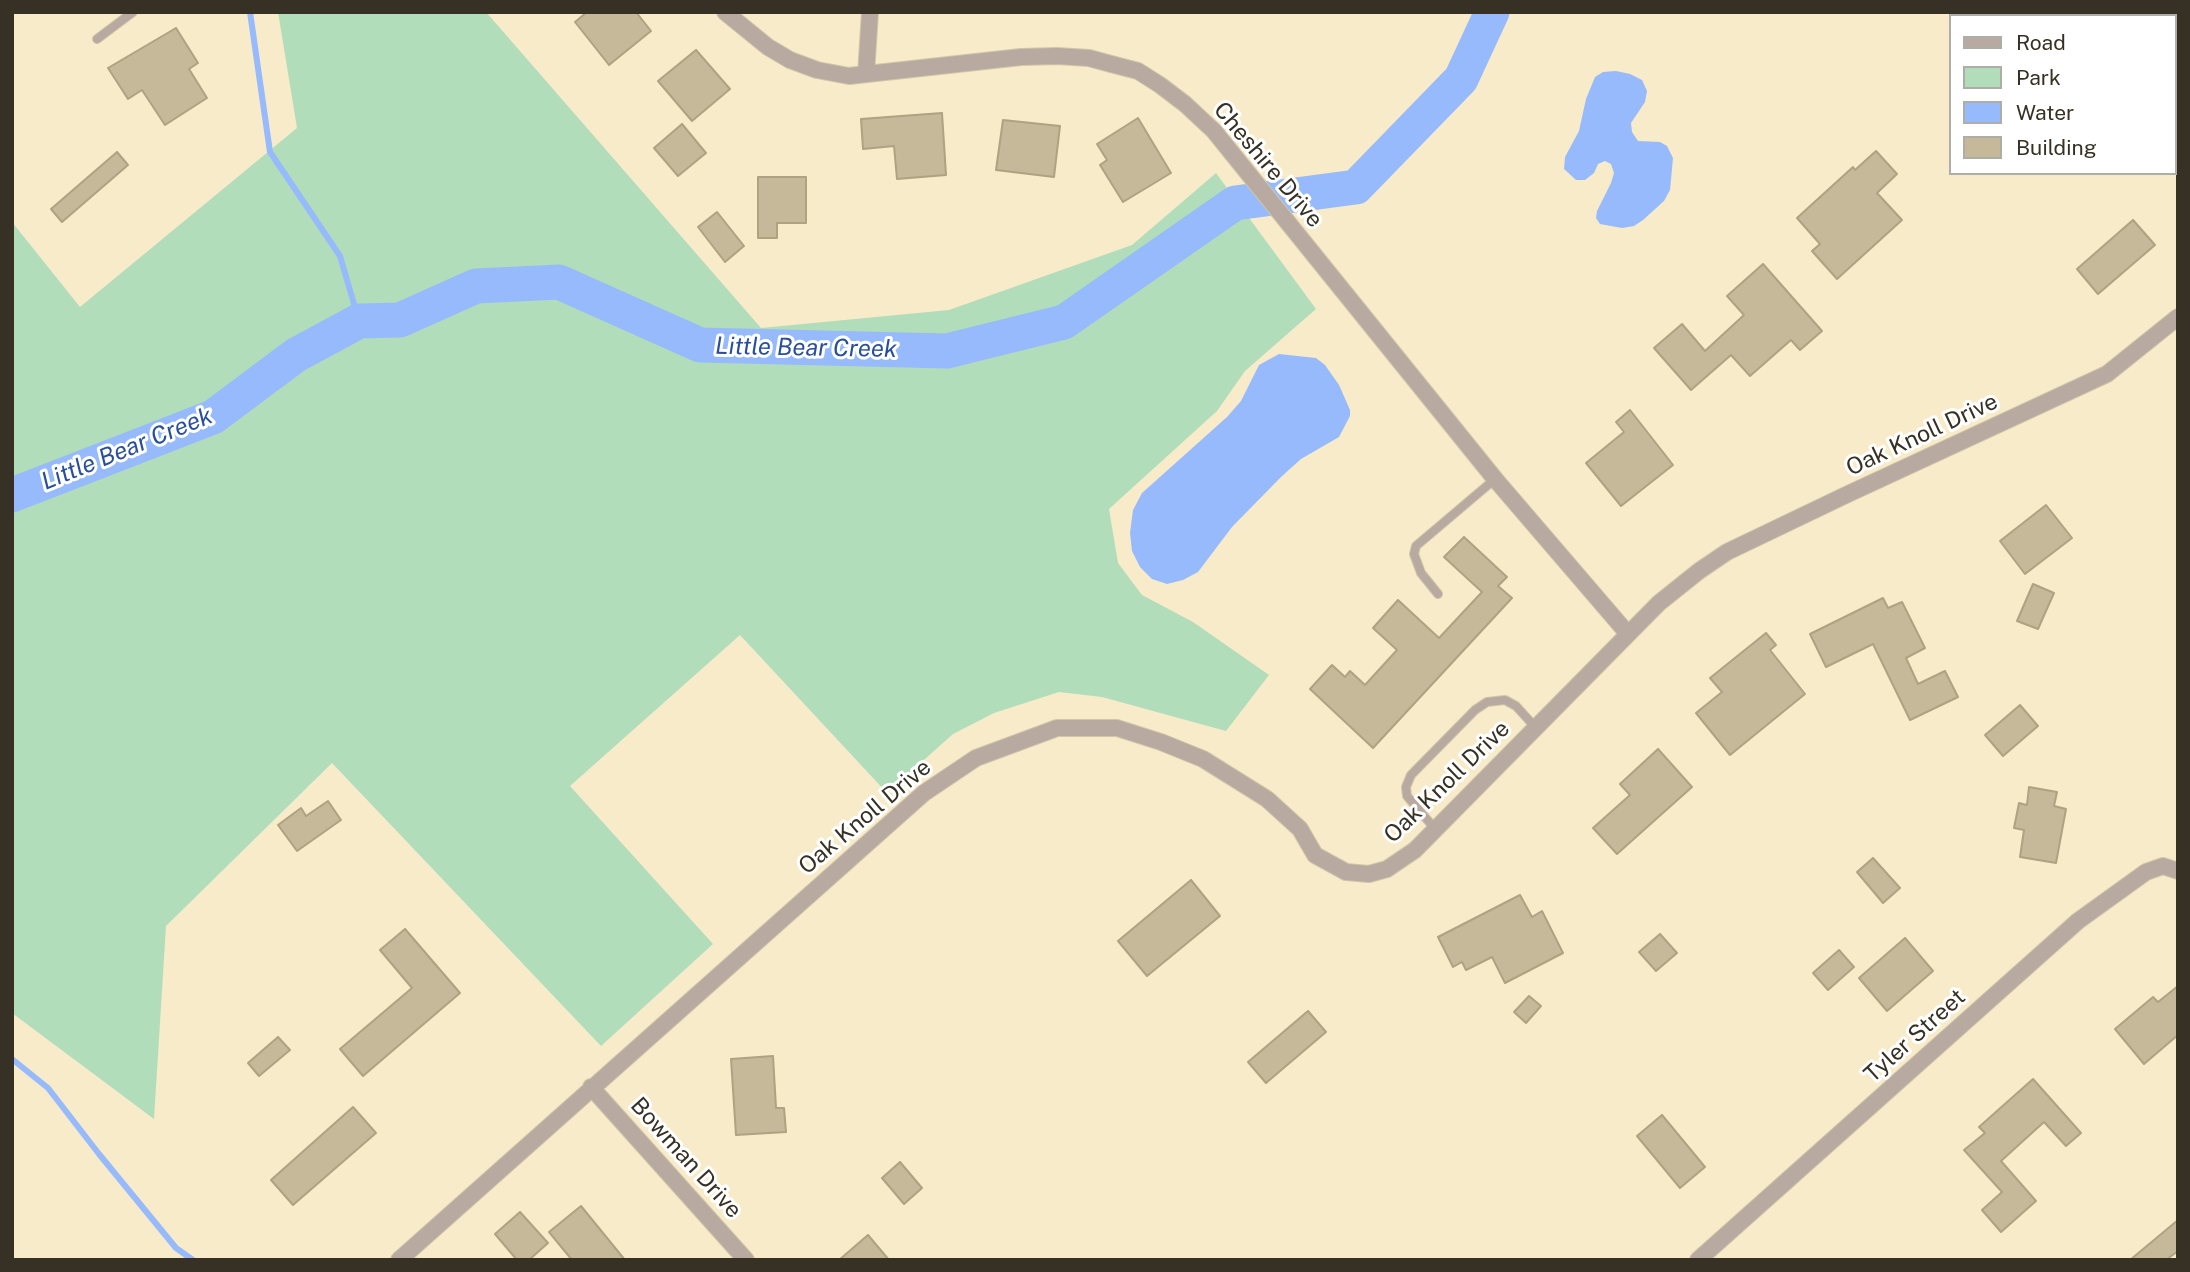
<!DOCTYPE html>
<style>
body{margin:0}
#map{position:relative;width:2190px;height:1272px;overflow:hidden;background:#f7ebc9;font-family:"Public Sans",sans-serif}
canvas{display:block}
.frame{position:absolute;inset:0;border:14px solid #363124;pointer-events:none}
.legend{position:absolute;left:1949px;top:14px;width:228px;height:161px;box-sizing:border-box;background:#fff;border:2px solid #afada7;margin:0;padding:9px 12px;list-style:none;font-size:21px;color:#363124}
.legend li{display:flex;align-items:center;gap:14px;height:35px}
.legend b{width:35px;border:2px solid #afada7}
</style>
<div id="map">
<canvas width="2190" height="1272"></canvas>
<div class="frame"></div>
<ul class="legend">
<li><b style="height:9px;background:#b8a9a1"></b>Road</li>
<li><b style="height:19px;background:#b2ddba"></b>Park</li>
<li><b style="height:19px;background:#97bafc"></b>Water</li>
<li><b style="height:19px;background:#c5b99a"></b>Building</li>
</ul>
</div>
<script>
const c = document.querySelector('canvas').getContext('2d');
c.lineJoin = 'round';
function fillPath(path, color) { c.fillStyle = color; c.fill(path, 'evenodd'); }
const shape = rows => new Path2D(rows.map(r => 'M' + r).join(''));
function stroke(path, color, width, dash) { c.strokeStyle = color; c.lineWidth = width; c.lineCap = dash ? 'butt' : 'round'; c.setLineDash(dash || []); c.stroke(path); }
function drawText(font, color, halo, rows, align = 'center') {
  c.font = font + ' "Public Sans",sans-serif'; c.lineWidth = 6; c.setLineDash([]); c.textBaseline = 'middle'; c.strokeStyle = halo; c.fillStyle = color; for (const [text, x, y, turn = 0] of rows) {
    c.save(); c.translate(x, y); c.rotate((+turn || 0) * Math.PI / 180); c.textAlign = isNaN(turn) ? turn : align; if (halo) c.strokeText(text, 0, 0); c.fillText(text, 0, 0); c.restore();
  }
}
fillPath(shape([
 [278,12,486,12,761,328,949,310,1132,245,1216,173,1316,309,1245,371,1217,411,1109,509,1118,563,1142,595,1193,622,1269,675,1226,731,1102,697,1059,692,994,713,953,734,887,793,740,635,570,786,713,944,601,1046,332,763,166,926,154,1119,12,1013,12,222,80,307,297,128]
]), '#b2ddba');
fillPath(shape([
 [1616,71,1630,74,1642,80,1647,91,1645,102,1631,123,1632,132,1638,141,1660,142,1667,146,1673,158,1670,190,1664,201,1643,220,1634,226,1622,228,1600,224,1596,218,1597,211,1611,183,1614,173,1611,164,1605,161,1598,164,1594,173,1585,180,1576,180,1564,169,1565,157,1579,131,1586,99,1595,77,1603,72],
 [1279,354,1316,358,1325,365,1339,385,1350,410,1350,416,1339,437,1301,459,1281,477,1232,527,1198,572,1183,580,1167,584,1152,579,1140,567,1132,551,1130,533,1133,510,1142,493,1227,417,1241,401,1259,365]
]), '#97bafc');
stroke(shape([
 [250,12,270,152,340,256,359,321],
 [12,1059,48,1088,99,1154,176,1248,193,1260]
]), '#97bafc', 6);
stroke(shape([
 [12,495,213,417,296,355,359,321,400,320,476,286,559,282,700,345,947,351,1064,322,1235,203,1356,187,1461,79,1492,12]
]), '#97bafc', 35);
const building = shape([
 [587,12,636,12,651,31,609,65,575,22,587,12],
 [176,28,198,63,189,69,207,98,165,125,142,90,128,99,108,68,176,28],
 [696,50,730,89,692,121,658,81,696,50],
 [942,113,946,175,897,179,894,146,863,149,861,119,942,113],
 [1138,118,1171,173,1123,202,1100,165,1107,160,1097,144,1138,118],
 [1003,120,1060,126,1054,177,996,170,1003,120],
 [682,124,706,153,678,176,654,148,682,124],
 [1876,151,1897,174,1877,193,1902,220,1837,279,1812,251,1820,244,1797,218,1853,167,1855,170,1876,151],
 [117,152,128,165,62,222,51,209,117,152],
 [758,177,806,177,806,223,777,223,777,238,758,238,758,177],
 [717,212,744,246,725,262,698,227,717,212],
 [2133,220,2155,245,2098,294,2077,269,2133,220],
 [1763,264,1822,331,1800,350,1791,340,1750,376,1731,355,1691,390,1654,348,1682,324,1705,351,1744,315,1727,296,1763,264],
 [1630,410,1673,465,1621,506,1586,463,1624,432,1616,422,1630,410],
 [2046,505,2072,538,2025,574,2000,541,2046,505],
 [1464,537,1507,577,1498,586,1512,598,1373,748,1310,689,1332,665,1345,677,1350,671,1365,685,1397,650,1373,628,1398,600,1439,638,1482,592,1444,557,1464,537],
 [2033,584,2054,593,2038,629,2017,621,2033,584],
 [1883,598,1888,608,1902,602,1925,648,1906,658,1918,684,1945,671,1958,697,1910,720,1873,644,1826,667,1810,634,1883,598],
 [1766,633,1776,645,1770,650,1805,694,1730,755,1696,713,1722,692,1710,678,1766,633],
 [2020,705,2038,726,2003,756,1985,735,2020,705],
 [1658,749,1692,787,1617,854,1593,828,1630,795,1620,784,1658,749],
 [2029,787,2057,792,2054,806,2066,809,2056,863,2020,857,2024,830,2014,828,2019,803,2027,805,2029,787],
 [328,801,341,820,297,851,278,825,301,808,306,816,328,801],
 [1873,858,1900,888,1883,903,1857,872,1873,858],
 [1191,880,1220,916,1147,976,1118,941,1191,880],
 [1520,895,1532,917,1542,911,1563,953,1505,983,1492,957,1466,970,1462,962,1453,967,1438,937,1520,895],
 [405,929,460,993,363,1076,340,1049,412,988,380,950,405,929],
 [1660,934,1677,953,1656,971,1639,952,1660,934],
 [1905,938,1933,971,1887,1011,1859,978,1905,938],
 [1839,950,1854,967,1828,990,1813,973,1839,950],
 [2178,986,2178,1035,2144,1064,2115,1029,2153,997,2158,1002,2178,986],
 [1529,996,1541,1006,1526,1023,1514,1012,1529,996],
 [1308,1011,1326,1032,1266,1083,1248,1062,1308,1011],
 [278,1037,290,1050,259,1076,248,1063,278,1037],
 [773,1056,776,1108,784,1108,786,1132,736,1135,731,1059,773,1056],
 [2033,1079,2081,1133,2066,1146,2044,1122,2001,1161,2036,1201,2001,1232,1982,1210,2002,1192,1964,1150,1985,1133,1979,1127,2033,1079],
 [353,1107,376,1133,293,1205,271,1180,353,1107],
 [1662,1115,1705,1167,1680,1188,1637,1136,1662,1115],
 [900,1162,922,1188,904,1204,882,1178,900,1162],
 [581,1206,625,1260,572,1260,549,1232,581,1206],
 [520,1212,548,1243,529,1260,517,1260,495,1234,520,1212],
 [2178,1220,2178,1251,2166,1260,2130,1260,2178,1220],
 [868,1235,889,1260,839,1260,868,1235]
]);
fillPath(building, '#c5b99a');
stroke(building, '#ada282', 2);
const service = shape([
 [97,39,133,12],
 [1438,594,1421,573,1414,554,1416,546,1495,479],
 [1436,830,1407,796,1406,787,1411,775,1475,710,1487,702,1505,700,1516,706,1536,728]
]);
const minor = shape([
 [725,12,768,47,790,60,817,70,849,76,1021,57,1057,56,1089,58,1111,64,1138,71,1160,85,1185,104,1214,131,1495,479,1628,634],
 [866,74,870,12],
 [591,1087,746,1260],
 [399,1260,924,793,976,758,1057,728,1117,728,1161,742,1203,759,1267,799,1300,829,1315,855,1346,872,1369,874,1387,869,1415,850,1659,603,1699,571,1727,552,1848,494,2107,374,2178,317],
 [1698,1260,2078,921,2146,872,2163,866,2178,871]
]);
stroke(service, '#d0c6a8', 10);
stroke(minor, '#d0c6a8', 18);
stroke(service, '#b8a9a1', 8);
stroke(minor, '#b8a9a1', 16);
drawText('23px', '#363124', '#fff', [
 ["Cheshire Drive",1268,165,50],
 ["Oak Knoll Drive",1922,435,-25],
 ["Oak Knoll Drive",1447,782,-44],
 ["Oak Knoll Drive",865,817,-40],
 ["Tyler Street",1915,1036,-42],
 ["Bowman Drive",686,1158,48]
]);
drawText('italic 24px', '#294f9b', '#fff', [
 ["Little Bear Creek",806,348,1],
 ["Little Bear Creek",127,449,-22]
]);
</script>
